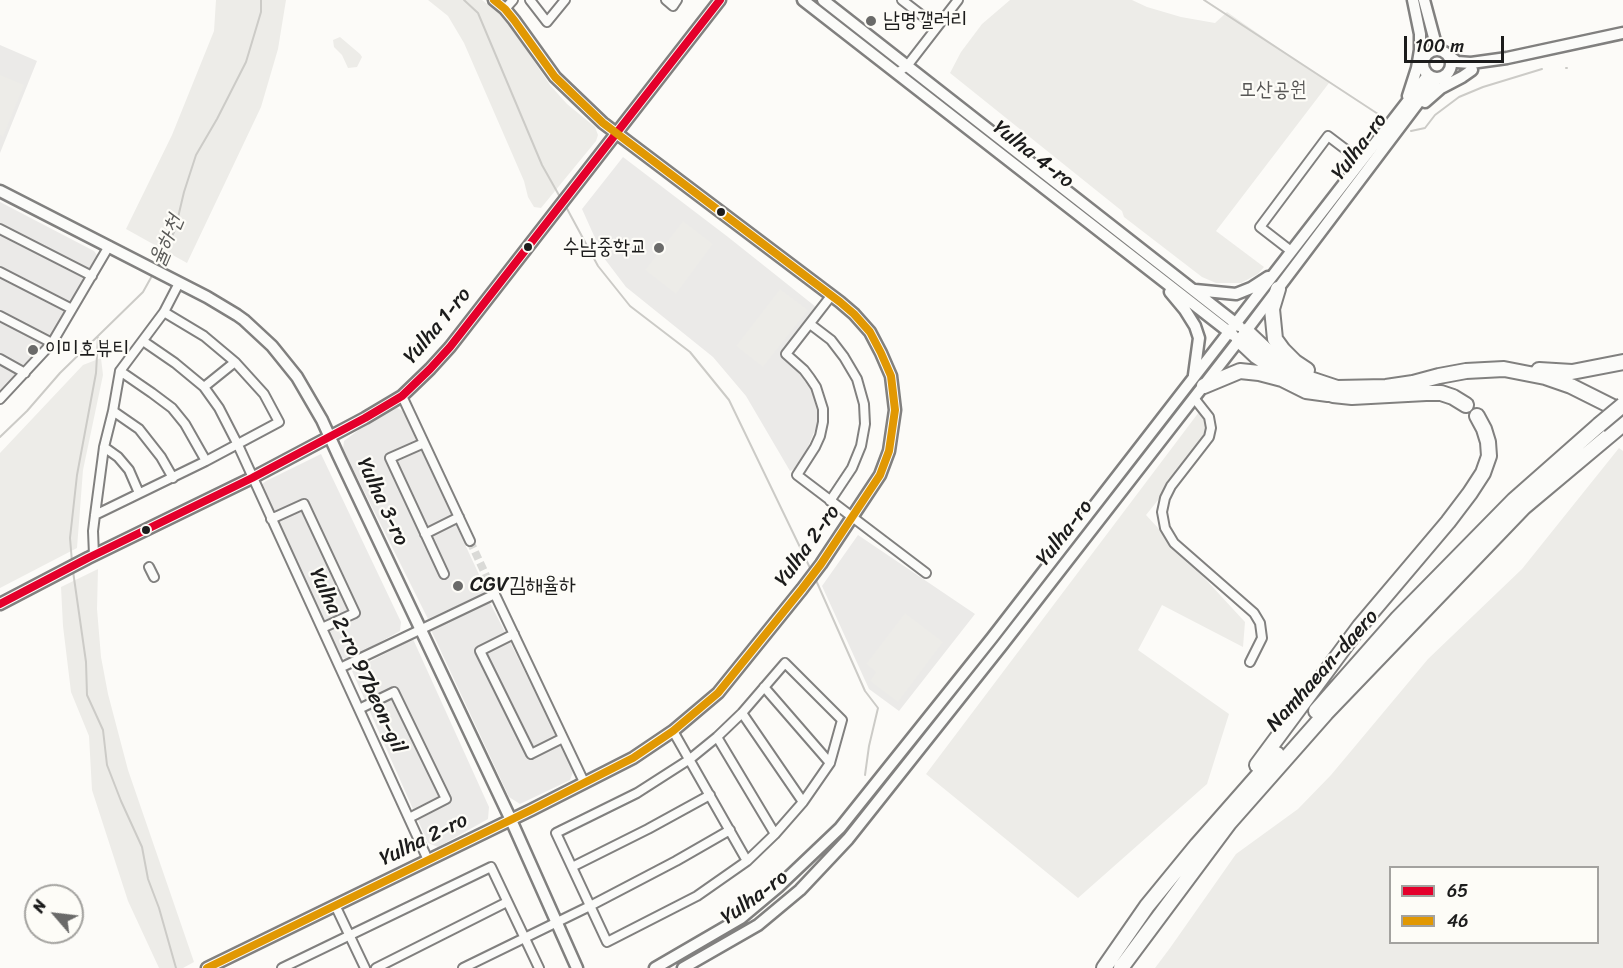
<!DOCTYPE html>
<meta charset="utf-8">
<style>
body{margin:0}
#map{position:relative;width:1623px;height:968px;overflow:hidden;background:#fcfbf8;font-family:Sriracha,sans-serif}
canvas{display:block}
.legend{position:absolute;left:1389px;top:866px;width:210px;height:78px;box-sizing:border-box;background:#fdfcf7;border:2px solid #a3a29f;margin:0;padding:8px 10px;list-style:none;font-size:18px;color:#1c1c1c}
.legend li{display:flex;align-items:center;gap:12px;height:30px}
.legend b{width:30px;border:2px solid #a3a29f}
.north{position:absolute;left:24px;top:884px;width:60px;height:60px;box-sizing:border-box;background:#fdfcf7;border:2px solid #a3a29f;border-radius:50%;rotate:298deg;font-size:16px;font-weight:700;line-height:24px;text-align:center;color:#1c1c1c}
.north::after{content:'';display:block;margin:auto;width:21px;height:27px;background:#6a6a69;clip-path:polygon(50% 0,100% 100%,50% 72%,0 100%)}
.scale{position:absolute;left:1404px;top:36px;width:100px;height:27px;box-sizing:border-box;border:3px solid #1c1c1c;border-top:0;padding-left:8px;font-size:18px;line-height:21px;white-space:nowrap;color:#1c1c1c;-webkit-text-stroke:4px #fdfcf7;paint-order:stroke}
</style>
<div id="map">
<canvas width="1623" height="968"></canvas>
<ul class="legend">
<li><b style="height:8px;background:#e4002b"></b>65</li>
<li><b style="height:8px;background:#e19803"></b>46</li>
</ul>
<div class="north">N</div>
<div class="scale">100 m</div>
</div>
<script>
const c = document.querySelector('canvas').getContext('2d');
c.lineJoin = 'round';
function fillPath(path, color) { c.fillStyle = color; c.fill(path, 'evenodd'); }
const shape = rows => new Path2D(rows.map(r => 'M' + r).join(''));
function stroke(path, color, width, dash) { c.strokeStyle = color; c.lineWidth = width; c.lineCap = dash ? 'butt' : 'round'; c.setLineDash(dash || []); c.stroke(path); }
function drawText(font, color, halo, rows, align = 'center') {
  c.font = font + ' Sriracha,"Poor Story",sans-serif'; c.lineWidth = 4.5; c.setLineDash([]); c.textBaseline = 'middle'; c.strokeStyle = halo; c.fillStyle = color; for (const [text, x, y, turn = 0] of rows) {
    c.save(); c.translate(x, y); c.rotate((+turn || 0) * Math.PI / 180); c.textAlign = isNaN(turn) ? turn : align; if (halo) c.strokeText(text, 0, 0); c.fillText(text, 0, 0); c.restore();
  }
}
fillPath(shape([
 [0,45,37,61,0,153],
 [623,157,728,237,816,307,780,354,802,372,816,397,818,414,817,425,805,454,794,469,790,471,746,396,713,357,626,287,604,258,582,209],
 [0,202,94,251,97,255,75,300,56,332,43,350,0,392],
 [397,408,403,411,482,581,484,593,428,619,343,449,344,441,369,422,391,409],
 [321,454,401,622,400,631,348,660,340,657,261,485,266,481],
 [858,535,975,614,899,711,869,689,822,586],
 [487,602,490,603,502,626,566,754,573,772,570,780,520,804,509,797,431,630],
 [413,639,489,807,488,819,438,847,428,843,352,671]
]), '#ebeae8');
fillPath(shape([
 [216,0,286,0,278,49,261,107,187,263,126,229,172,135,214,31],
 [428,0,482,0,505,18,550,85,567,104,595,127,598,135,596,141,541,208,534,207,528,197,524,181,464,43,448,16],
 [1010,0,1132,0,1147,7,1181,17,1215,23,1227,12,1329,83,1216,231,1264,267,1258,274,1241,283,1216,283,1202,277,1124,217,1122,211,950,73,961,52,982,24],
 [340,37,360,54,362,57,357,67,348,68,342,55,334,47,333,40],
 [0,75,24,85,3,137,0,135],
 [683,221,713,244,676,294,645,270],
 [780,289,808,310,763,367,736,346],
 [101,358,103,375,83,470,77,548,0,588,0,453,83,365],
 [1202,408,1209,417,1209,437,1146,515,1245,622,1243,647,1162,605,1138,650,1229,714,1207,784,1078,898,926,774],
 [1619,448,1623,451,1623,968,1155,968,1170,948,1236,854,1298,809,1331,775,1428,659,1522,569],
 [1390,868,1598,868,1598,942,1390,942],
 [98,569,97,609,101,657,108,694,128,770,194,962,183,968,159,968,128,901,92,790,89,736,71,692,63,626,61,587],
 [905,613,943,642,898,702,870,681,876,672,866,664]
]), '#edece8');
stroke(shape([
 [464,0,478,13,542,165,560,197],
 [1204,0,1378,114],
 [1566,68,1567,68],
 [1411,131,1425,128,1435,115,1459,97,1483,87,1542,69],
 [565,205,598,266,630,306,690,352,729,400,811,570],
 [157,266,175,230,184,192,196,155,217,119,246,62,261,12,261,0],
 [0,437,27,411,60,373,143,292,153,274],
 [72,562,70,538,77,475,96,373,98,338],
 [73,571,86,662,87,695,103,730,107,765,121,801,142,847,148,879,159,908,176,968],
 [815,578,865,691,878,708,869,746,865,775]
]), '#cccbc7', 2);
stroke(shape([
 [470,541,489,582]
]), '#dadad7', 8, [8, 4]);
const street = shape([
 [530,0,547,22,565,0],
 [666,0,673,6,677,0],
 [902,0,937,27],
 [505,9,513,0],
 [897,73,907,66,958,0],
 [0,229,92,276],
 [1291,251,1260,227,1328,136,1361,161],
 [0,272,72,309],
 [831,296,786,354,804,370,810,378,816,387,823,409,823,422,820,436,815,447,797,475,926,573],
 [0,316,52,343],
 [810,324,831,340,844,357,857,379,864,404,865,424,861,446,852,468,830,501],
 [143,341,175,363,204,387,219,408,238,445,428,860],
 [0,359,25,373],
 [120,371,152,393,172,408,185,424,206,461],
 [204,387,235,362],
 [402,396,470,541],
 [1194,398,1209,417,1211,428,1209,437,1171,486,1165,498,1162,512,1165,528,1174,543,1254,613,1260,623,1262,638,1250,662],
 [0,399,52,343,109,246],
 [113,411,139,429,161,457,173,478],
 [424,443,390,458,444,574],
 [104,447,118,457,129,470,139,493],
 [95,515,206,461,279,422,264,394,235,362,204,336,164,312],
 [271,519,304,504,355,613,322,628],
 [425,534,459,517],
 [94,555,93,531,95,515,104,447,113,411,120,371,164,312,179,283],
 [149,567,154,577],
 [489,582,584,782],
 [514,634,480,651,531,754,563,738],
 [785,663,842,720,830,763,803,802,775,834,747,861,697,896,607,942,556,833,637,793,690,759,717,737,742,713,785,663],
 [340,668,495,594],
 [764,687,830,763],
 [359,709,394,692,446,799,409,818],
 [742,713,803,802],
 [673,731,747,861],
 [717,737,775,834],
 [572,867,648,829,710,795],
 [335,905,365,968],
 [282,968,491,867,539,968],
 [376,968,507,902],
 [463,968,590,906,676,861,730,830]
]);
const secondary = shape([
 [803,0,1233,335],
 [823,0,1239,326],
 [1424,0,1435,41,1438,47,1442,51],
 '1423 64a14 14 0 1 1 28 0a14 14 0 1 1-28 0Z',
 [1448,55,1457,62,1471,63,1507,58,1623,33],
 [1408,96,1417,68,1420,50,1420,34,1413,0],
 [1425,102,1441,88,1462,77,1472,70],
 [0,191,207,297,237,315,244,320,272,346,297,377,322,420,338,455,511,820,577,968],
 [1195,290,1236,294,1251,288,1268,277],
 [1170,292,1185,310,1195,326,1199,338,1194,375],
 [0,604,88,558,252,478,365,418,402,396,430,369,450,347,720,0],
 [207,968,531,810,633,758,673,731,718,693,802,589,821,564,880,475,889,451,895,410,891,376,881,353,870,332,854,314,840,302,603,123,555,77,514,20,505,9,494,0],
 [655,968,741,918,778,887,840,828,992,638,1428,75],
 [683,968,758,925,800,890,848,839,1002,645,1246,331,1436,79]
]);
const highway = shape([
 [1278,289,1272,309,1275,339,1283,350,1295,362,1307,370],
 [1246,331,1283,366,1313,380,1337,388,1386,387,1413,383,1439,376,1466,371,1504,369,1545,377,1571,386,1623,412],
 [1239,340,1256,356,1280,372],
 [1539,370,1572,372,1623,362],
 [1204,386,1240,371,1259,373,1282,379,1306,391,1328,394],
 [1333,395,1352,397,1426,393,1441,393,1453,397,1466,405],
 [1316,711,1398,618,1514,500,1599,425],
 [1257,765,1360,626,1448,522,1470,493,1483,473,1489,456,1488,442,1484,429,1477,416],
 [1104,968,1147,906,1197,845,1277,754],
 [1121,968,1229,823,1326,713,1524,507,1623,424]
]);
stroke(street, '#81807f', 12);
stroke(secondary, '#81807f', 15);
stroke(highway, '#81807f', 18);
stroke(street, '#fbfbf9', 8);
stroke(secondary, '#fbfbf9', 10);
stroke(highway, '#fbfbf9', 14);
const highwayBridge = shape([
 [1599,425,1623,405]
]);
stroke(highwayBridge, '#81807f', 18, []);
stroke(highwayBridge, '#fbfbf9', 14);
stroke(shape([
 [0,604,88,558,252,478,365,418,402,396,430,369,450,347,720,0]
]), '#e4002b', 8);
stroke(shape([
 [207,968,531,810,633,758,673,731,718,693,802,589,821,564,880,475,889,451,895,410,891,376,881,353,870,332,854,314,840,302,603,123,555,77,514,20,505,9,494,0]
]), '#e19803', 8);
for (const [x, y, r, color] of [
 [871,21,6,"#6a6a69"],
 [721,212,5,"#1c1c1c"],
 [528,247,5,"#1c1c1c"],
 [659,248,6,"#6a6a69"],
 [33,350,6,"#6a6a69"],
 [146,530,5,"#1c1c1c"],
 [458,586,6,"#6a6a69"]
]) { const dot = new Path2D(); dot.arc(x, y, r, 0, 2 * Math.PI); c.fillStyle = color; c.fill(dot); stroke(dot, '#fdfcf7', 2); }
drawText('21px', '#1c1c1c', '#fdfcf7', [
 ["남명갤러리",883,21],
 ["수남중학교",647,248,"right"],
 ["이미호뷰티",45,350],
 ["CGV김해율하",470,586]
], 'left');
drawText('21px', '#575655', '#fdfcf7', [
 ["모산공원",1273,91]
]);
drawText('21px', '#1c1c1c', '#fdfcf7', [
 ["Yulha-ro",1360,147,-53],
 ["Yulha 4-ro",1033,155,38],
 ["Yulha 1-ro",438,326,-50],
 ["Yulha 3-ro",382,502,65],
 ["Yulha-ro",1065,533,-52],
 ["Yulha 2-ro",808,546,-54],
 ["Yulha 2-ro 97beon-gil",357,661,65],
 ["Namhaean-daero",1323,671,-48],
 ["Yulha 2-ro",424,840,-26],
 ["Yulha-ro",755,898,-36]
]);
drawText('italic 22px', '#5a5a58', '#fdfcf7', [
 ["율하천",167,241,-67]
]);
</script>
